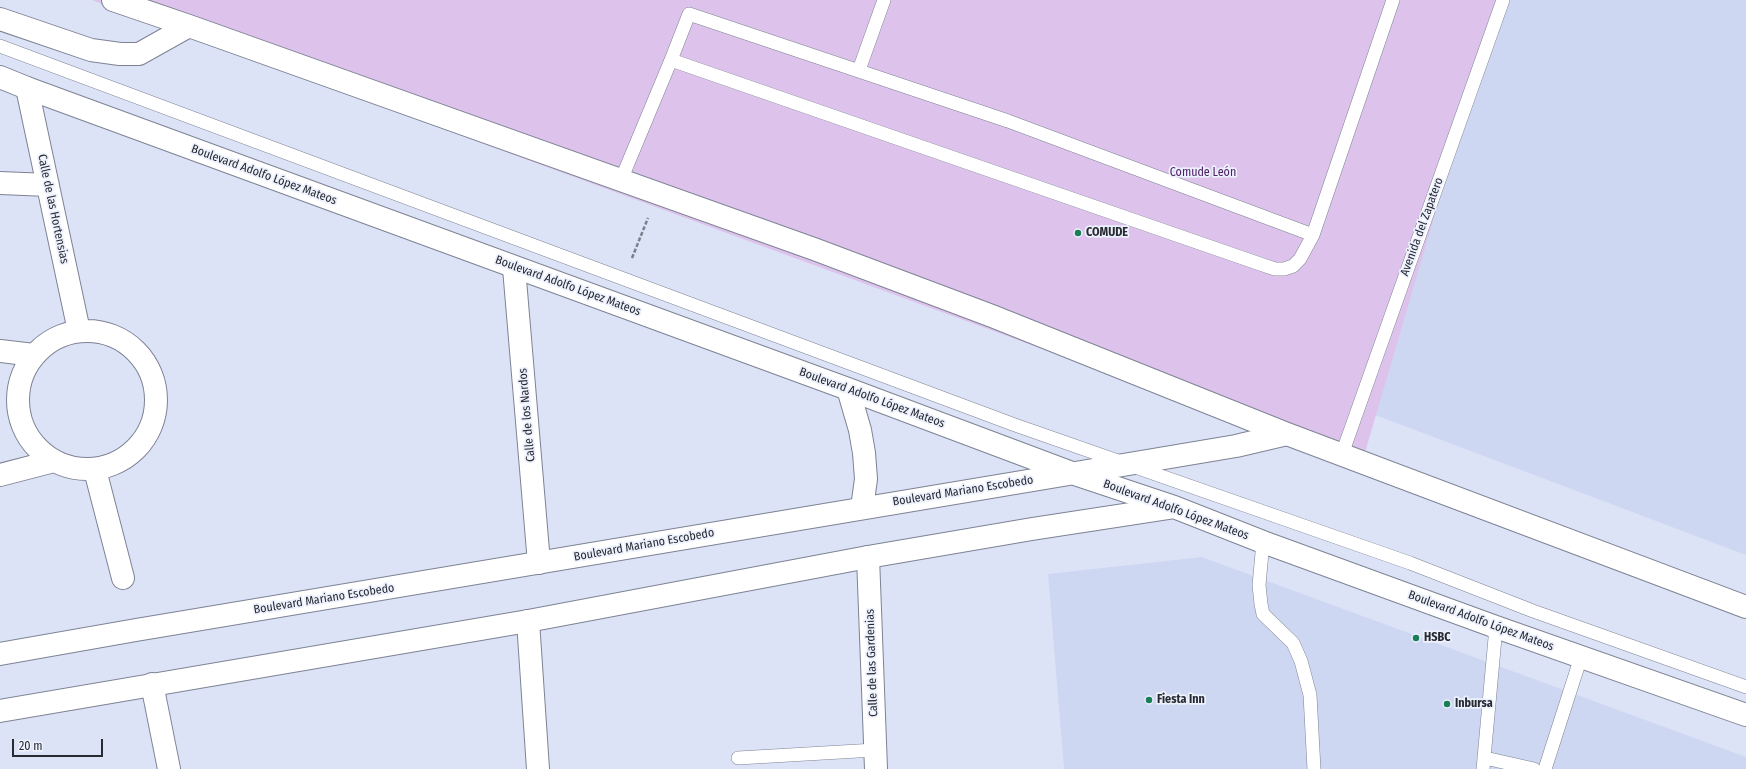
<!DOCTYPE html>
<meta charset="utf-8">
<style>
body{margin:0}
#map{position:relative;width:1746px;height:769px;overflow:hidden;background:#dde3f7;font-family:"Fira Sans Condensed",sans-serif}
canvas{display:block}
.scale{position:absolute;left:12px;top:739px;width:91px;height:18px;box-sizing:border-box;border:2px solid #272a31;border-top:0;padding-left:5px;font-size:12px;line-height:14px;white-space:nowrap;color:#272a31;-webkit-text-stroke:3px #edf1fd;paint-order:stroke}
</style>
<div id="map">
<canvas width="1746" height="769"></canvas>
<div class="scale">20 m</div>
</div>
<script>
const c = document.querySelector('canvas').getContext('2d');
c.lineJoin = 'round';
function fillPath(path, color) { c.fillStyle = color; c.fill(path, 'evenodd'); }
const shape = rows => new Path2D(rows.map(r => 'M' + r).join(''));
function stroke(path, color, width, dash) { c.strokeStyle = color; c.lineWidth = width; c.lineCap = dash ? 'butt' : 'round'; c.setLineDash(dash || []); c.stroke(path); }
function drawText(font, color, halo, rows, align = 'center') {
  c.font = font + ' "Fira Sans Condensed",sans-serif'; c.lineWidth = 3.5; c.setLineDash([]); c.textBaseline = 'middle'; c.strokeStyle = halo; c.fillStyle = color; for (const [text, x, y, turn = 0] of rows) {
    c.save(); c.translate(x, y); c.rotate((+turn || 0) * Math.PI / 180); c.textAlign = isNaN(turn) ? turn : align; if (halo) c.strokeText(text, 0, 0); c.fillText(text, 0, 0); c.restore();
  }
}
fillPath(shape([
 [1460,0,1746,0,1746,555,1309,390],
 [1202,557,1746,757,1746,769,1064,769,1048,574]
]), '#ced7f1');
fillPath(shape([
 [92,0,1498,0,1361,466]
]), '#ddc3eb');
const lane = shape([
 [0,46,1015,425,1410,563,1533,611,1746,687],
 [859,70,884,0],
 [621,180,671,60],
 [1313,235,1008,121,689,14,671,60,1263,265,1275,269,1284,269,1293,266,1300,259,1313,235,1393,0],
 [1342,454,1503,0],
 [1263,542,1259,585,1261,604,1263,614,1293,643,1301,661,1310,695,1314,769],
 [738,758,875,750],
 [1485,758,1534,769],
 [1483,769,1496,627],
 [1545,769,1581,657]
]);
const street = shape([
 [27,88,79,331],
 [0,183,48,185],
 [514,268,539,563],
 '18 400a69 69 0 1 1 138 0a69 69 0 1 1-138 0Z',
 [0,351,34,355],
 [95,470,123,578],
 [0,475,54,461],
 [868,557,876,769],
 [528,621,538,769],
 [152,684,169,769]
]);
const primary = shape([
 [113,0,189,26,814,249,992,316,1287,434,1746,607],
 [0,19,91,50,120,54,139,54,189,26],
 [0,77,27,88,848,389,1072,473,1174,507,1263,542,1496,627,1746,715],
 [848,389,860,430,864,453,866,479,862,508],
 [0,654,136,630,1129,464,1236,446,1287,434],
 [0,711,528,621,868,557,1032,529,1169,508]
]);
stroke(lane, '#7d8394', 14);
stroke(street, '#7d8394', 24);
stroke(primary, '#7d8394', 24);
stroke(shape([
 [632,258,648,218]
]), '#7a7f8c', 2.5, [4, 2]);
stroke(lane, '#fff', 13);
stroke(street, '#fff', 22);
stroke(primary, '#fff', 22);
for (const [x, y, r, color] of [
 [1078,233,4,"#1a7e57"],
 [1416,638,4,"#1a7e57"],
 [1149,700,4,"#1a7e57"],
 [1447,704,4,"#1a7e57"]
]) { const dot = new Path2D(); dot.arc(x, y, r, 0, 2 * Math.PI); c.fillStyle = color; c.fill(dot); stroke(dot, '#edf1fd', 1.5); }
drawText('12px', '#4f2063', '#edf1fd', [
 ["Comude León",1203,173]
]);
drawText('12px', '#272a31', '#edf1fd', [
 ["Boulevard Adolfo López Mateos",264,175,20],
 ["Calle de las Hortensias",53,209,78],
 ["Avenida del Zapatero",1422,227,-70],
 ["Boulevard Adolfo López Mateos",568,286,20],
 ["Boulevard Adolfo López Mateos",872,398,20],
 ["Calle de los Nardos",527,415,-95],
 ["Boulevard Mariano Escobedo",963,491,-9],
 ["Boulevard Adolfo López Mateos",1176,510,20],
 ["Boulevard Mariano Escobedo",644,545,-10],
 ["Boulevard Mariano Escobedo",324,599,-9],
 ["Boulevard Adolfo López Mateos",1481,621,20],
 ["Calle de las Gardenias",872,663,-92]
]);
drawText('bold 12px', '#272a31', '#edf1fd', [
 ["COMUDE",1086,233],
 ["HSBC",1424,638],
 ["Fiesta Inn",1157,700],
 ["Inbursa",1455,704]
], 'left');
</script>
